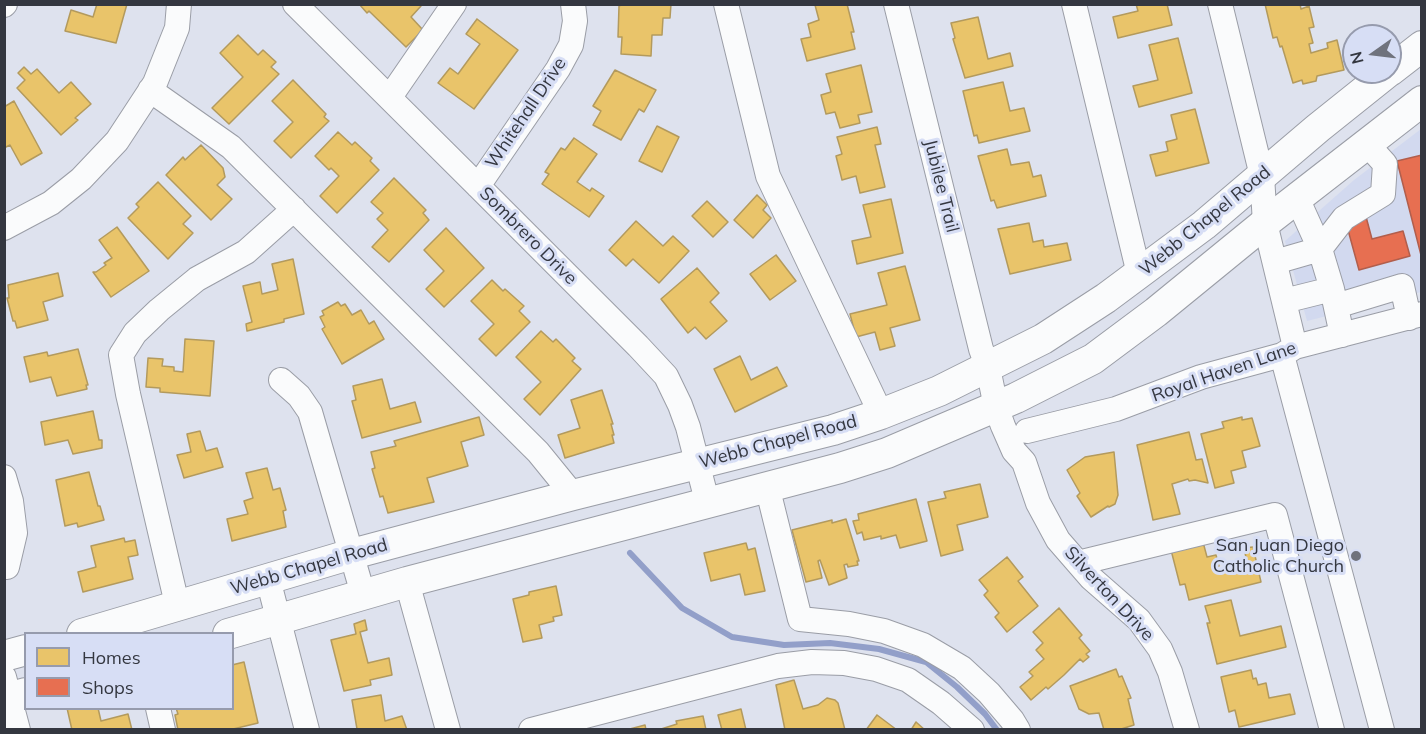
<!DOCTYPE html>
<style>
body{margin:0}
#map{position:relative;width:1426px;height:734px;overflow:hidden;background:#dee2ee;font-family:Mulish,sans-serif}
canvas{display:block}
.frame{position:absolute;inset:0;border:6px solid #343740;pointer-events:none}
.legend{position:absolute;left:24px;top:632px;width:210px;height:78px;box-sizing:border-box;background:#d7def5;border:2px solid #969bad;margin:0;padding:8px 10px;list-style:none;font-size:18px;color:#343740}
.legend li{display:flex;align-items:center;gap:12px;height:30px}
.legend b{width:30px;border:2px solid #969bad}
.north{position:absolute;left:1342px;top:24px;width:60px;height:60px;box-sizing:border-box;background:#d7def5;border:2px solid #969bad;border-radius:50%;rotate:256deg;font-size:16px;font-weight:700;line-height:24px;text-align:center;color:#343740}
.north::after{content:'';display:block;margin:auto;width:21px;height:27px;background:#70737d;clip-path:polygon(50% 0,100% 100%,50% 72%,0 100%)}
</style>
<div id="map">
<canvas width="1426" height="734"></canvas>
<div class="frame"></div>
<ul class="legend">
<li><b style="height:16px;background:#e9c46a"></b>Homes</li>
<li><b style="height:16px;background:#e76f51"></b>Shops</li>
</ul>
<div class="north">N</div>
</div>
<script>
const c = document.querySelector('canvas').getContext('2d');
c.lineJoin = 'round';
function fillPath(path, color) { c.fillStyle = color; c.fill(path, 'evenodd'); }
const shape = rows => new Path2D(rows.map(r => 'M' + r).join(''));
function stroke(path, color, width, dash) { c.strokeStyle = color; c.lineWidth = width; c.lineCap = dash ? 'butt' : 'round'; c.setLineDash(dash || []); c.stroke(path); }
function drawText(font, color, halo, rows, align = 'center') {
  c.font = font + ' Mulish,sans-serif'; c.lineWidth = 6; c.setLineDash([]); c.textBaseline = 'middle'; c.strokeStyle = halo; c.fillStyle = color; for (const [text, x, y, turn = 0] of rows) {
    c.save(); c.translate(x, y); c.rotate((+turn || 0) * Math.PI / 180); c.textAlign = isNaN(turn) ? turn : align; if (halo) c.strokeText(text, 0, 0); c.fillText(text, 0, 0); c.restore();
  }
}
fillPath(shape([
 [1421,129,1421,292,1307,321,1285,241,1354,180]
]), '#d2d9ef');
const homes = shape([
 [97,4,127,4,116,43,65,31,71,10,93,17,97,4],
 [359,4,419,4,421,6,411,17,423,30,406,47,369,11,367,13,359,4],
 [623,4,671,4,670,18,663,18,662,35,652,35,651,56,621,54,622,37,618,37,619,6,623,4],
 [847,4,854,32,851,32,855,49,807,61,801,39,811,37,808,24,819,20,815,5,847,4],
 [1136,4,1167,4,1172,25,1118,38,1113,17,1138,11,1136,4],
 [1265,4,1300,4,1301,9,1309,6,1314,27,1309,28,1313,43,1309,44,1311,53,1328,48,1327,43,1337,40,1344,70,1317,76,1316,81,1303,84,1302,80,1293,83,1282,46,1280,47,1277,37,1273,38,1265,4],
 [978,17,988,59,1010,53,1013,66,965,78,953,39,955,38,951,23,978,17],
 [477,19,518,50,474,109,438,83,450,68,458,74,480,44,466,34,477,19],
 [238,35,258,55,263,50,276,62,271,67,279,74,229,124,212,108,243,77,220,53,238,35],
 [1178,38,1192,93,1139,107,1133,86,1158,80,1149,45,1178,38],
 [861,65,872,112,858,115,860,123,840,128,835,112,826,114,821,95,831,92,826,74,861,65],
 [24,67,31,74,37,69,59,93,71,82,91,104,75,118,78,120,61,135,17,88,25,80,18,73,24,67],
 [615,70,656,90,644,112,639,109,621,140,593,125,601,111,593,106,615,70],
 [293,80,326,114,324,117,329,121,291,158,274,141,293,122,272,101,293,80],
 [1003,82,1010,111,1024,108,1030,131,979,143,977,135,974,136,963,91,1003,82],
 [14,101,42,153,21,165,10,145,4,148,4,107,14,101],
 [1195,109,1209,163,1156,176,1150,155,1168,151,1166,142,1177,139,1171,115,1195,109],
 [657,126,679,137,662,172,639,161,657,126],
 [877,127,881,144,875,145,885,187,860,193,856,176,842,180,836,156,842,154,837,137,877,127],
 [338,132,352,145,355,142,372,158,370,161,379,170,337,213,320,196,339,176,331,168,329,170,315,156,338,132],
 [574,138,597,154,577,182,590,191,592,188,604,196,589,217,542,184,549,174,545,172,561,148,565,150,574,138],
 [201,145,223,168,225,177,217,185,232,199,211,220,166,175,183,157,185,160,201,145],
 [1007,149,1011,165,1029,162,1033,177,1041,175,1046,196,997,208,994,200,991,201,978,156,1007,149],
 [394,178,426,210,423,213,429,220,389,262,372,247,388,230,377,219,383,213,371,202,394,178],
 [158,182,191,216,183,224,193,233,168,259,128,218,139,207,136,204,158,182],
 [757,195,767,205,763,210,771,218,753,238,734,220,757,195],
 [891,199,903,253,857,264,852,241,871,237,863,205,891,199],
 [707,201,728,222,713,237,692,216,707,201],
 [636,221,663,246,673,236,689,251,659,283,633,259,626,266,609,250,636,221],
 [1029,223,1033,242,1043,240,1044,247,1067,243,1071,260,1010,274,998,229,1029,223],
 [117,227,149,271,111,297,93,272,96,272,106,265,104,263,112,258,99,240,117,227],
 [446,228,484,268,444,307,426,289,444,271,424,250,446,228],
 [776,255,796,281,770,300,750,274,776,255],
 [293,259,304,314,284,319,284,322,247,331,246,324,252,322,243,286,260,282,262,294,278,290,272,264,293,259],
 [905,266,920,320,890,328,895,346,880,350,875,332,856,337,850,314,887,305,878,273,905,266],
 [697,268,719,293,710,302,727,321,706,339,695,327,688,333,661,299,697,268],
 [58,273,63,296,43,302,48,320,17,328,15,321,13,321,7,298,9,298,8,285,58,273],
 [492,280,503,291,505,289,524,306,519,311,530,322,496,356,479,339,494,324,471,301,492,280],
 [338,302,341,306,345,304,352,315,361,310,369,324,374,321,384,339,342,364,322,329,325,327,320,317,324,315,322,311,338,302],
 [541,331,553,342,556,339,575,358,572,361,581,369,540,415,524,399,541,382,516,357,541,331],
 [185,339,214,341,210,396,160,392,160,388,146,387,148,358,163,359,162,366,174,367,174,371,183,372,185,339],
 [78,349,88,385,86,385,87,389,57,396,51,377,30,382,24,357,47,352,48,356,78,349],
 [740,356,751,380,777,367,787,386,735,412,714,369,740,356],
 [382,379,390,409,415,402,421,422,362,438,352,401,356,400,353,386,382,379],
 [602,390,613,424,611,424,614,435,612,435,614,443,565,458,558,435,580,428,571,400,602,390],
 [93,411,99,440,102,440,102,448,73,454,68,440,45,445,41,422,93,411],
 [479,417,484,435,461,442,468,466,427,478,434,502,388,513,383,496,380,497,372,469,375,468,371,452,396,446,394,441,479,417],
 [1242,417,1242,420,1252,418,1260,446,1242,451,1246,467,1231,471,1234,483,1215,488,1201,434,1224,428,1222,422,1242,417],
 [200,431,206,451,217,448,223,467,184,478,177,455,191,452,187,434,200,431],
 [1189,432,1196,460,1202,459,1208,483,1195,480,1189,481,1188,479,1172,484,1180,514,1153,520,1137,445,1189,432],
 [1114,452,1118,495,1115,504,1109,507,1108,506,1091,517,1077,496,1080,493,1067,470,1085,457,1114,452],
 [267,468,273,490,280,488,286,510,283,511,286,527,232,541,227,519,248,514,244,501,253,498,246,473,267,468],
 [89,472,98,506,100,506,104,520,78,527,77,523,65,526,56,480,89,472],
 [980,484,988,517,957,525,963,550,941,556,928,502,946,498,944,492,980,484],
 [916,499,927,541,900,548,896,535,881,539,881,536,864,540,862,532,857,534,853,521,859,520,858,514,916,499],
 [846,519,859,561,857,561,858,565,848,567,847,564,844,565,847,578,829,585,820,560,818,561,822,578,806,582,792,530,832,520,832,523,846,519],
 [124,538,125,542,135,540,138,555,128,557,133,579,83,592,78,572,96,567,91,546,124,538],
 [1203,542,1207,557,1216,555,1219,566,1216,567,1217,570,1247,562,1244,548,1253,547,1261,582,1189,600,1185,584,1180,585,1171,550,1203,542],
 [746,543,748,550,755,548,765,591,745,595,740,574,711,581,704,553,746,543],
 [1007,557,1023,577,1018,581,1038,606,1007,632,995,617,999,613,984,595,988,591,979,580,1007,557],
 [556,586,562,615,553,617,554,621,539,625,542,638,523,642,513,599,529,595,529,592,556,586],
 [1231,600,1240,636,1281,626,1286,647,1217,664,1207,623,1210,623,1205,606,1231,600],
 [1059,608,1082,635,1079,638,1090,651,1086,654,1089,657,1083,662,1080,659,1064,675,1048,689,1046,687,1031,700,1020,687,1033,676,1029,672,1044,659,1036,650,1043,643,1033,632,1059,608],
 [365,620,367,630,360,632,368,663,389,658,392,675,370,680,371,685,344,691,331,640,356,634,354,624,365,620],
 [244,662,258,723,229,730,178,730,175,715,178,714,176,708,232,708,232,665,244,662],
 [1116,669,1119,677,1122,676,1131,698,1128,699,1134,725,1118,730,1104,730,1099,713,1089,714,1079,709,1070,686,1116,669],
 [1251,670,1253,679,1256,678,1258,685,1266,683,1269,698,1290,694,1295,714,1239,727,1235,710,1229,712,1221,677,1251,670],
 [794,680,803,709,818,705,827,698,835,700,838,703,845,730,785,730,776,685,794,680],
 [381,695,385,721,402,716,407,730,354,730,357,729,352,700,381,695],
 [67,708,98,708,101,721,128,714,132,730,72,730,67,708],
 [741,709,746,730,722,730,718,715,741,709],
 [877,715,897,730,866,730,877,715],
 [703,716,706,730,658,730,677,724,676,721,703,716],
 [916,722,925,730,911,730,916,722],
 [645,725,646,730,626,730,645,725]
]);
fillPath(homes, '#e9c46a');
stroke(homes, '#b39a5d', 1.5);
const shops = shape([
 [1422,155,1422,259,1397,161,1422,155],
 [1365,213,1372,239,1403,231,1410,256,1359,270,1345,219,1365,213]
]);
fillPath(shops, '#e76f51');
stroke(shops, '#b15e4c', 1.5);
stroke(shape([
 [630,553,682,608,732,637,784,645,830,643,879,649,926,662,957,687,985,714,997,730]
]), '#929fc9', 6);
const minor = shape([
 [295,4,478,186,638,346,666,376,680,405,688,427,707,501],
 [726,4,768,176,881,414],
 [896,4,981,349,988,368,996,407,1003,426,1014,451,1024,462,1038,503,1058,540,1091,578,1139,620,1160,649,1170,672,1187,730],
 [1074,4,1139,274],
 [1220,4,1262,176,1265,223,1295,347],
 [4,5,5,4],
 [150,90,231,147,538,452,573,495],
 [390,97,454,4],
 [478,186,558,69,571,45,575,21,573,4],
 [1297,198,1320,249,1344,218,1383,194,1385,164,1367,144],
 [4,228,51,203,81,179,117,141,155,83,177,28,179,4],
 [1275,262,1320,249,1332,289,1342,335],
 [1284,301,1332,289],
 [1336,306,1402,286,1409,318],
 [1282,355,1382,730],
 [281,380,299,396,310,412,363,594],
 [1027,431,1116,409,1201,377,1282,355,1295,347,1422,314],
 [4,477,11,501,15,533,7,567],
 [767,486,800,619,849,624,884,631,923,645,962,668,989,693,1012,720,1018,730],
 [1078,563,1275,515,1332,730],
 [268,579,307,730],
 [407,582,448,730],
 [177,604,128,394,121,355,135,333,159,310,197,279,246,252,294,209],
 [4,677,18,730],
 [158,708,163,730],
 [531,730,778,666,812,662,844,663,876,669,908,680,941,703,972,730]
]);
const major = shape([
 [1390,71,1422,46],
 [82,634,352,554,573,495,833,430,881,414,939,391,1043,339,1106,298,1204,225,1318,128,1388,72],
 [228,634,407,582,840,468,887,453,1016,398,1093,359,1156,312,1265,223,1422,101],
 [4,656,26,650],
 [4,699,26,693]
]);
stroke(minor, '#9a9da6', 26);
stroke(major, '#9a9da6', 32);
stroke(minor, '#fafbfc', 24);
stroke(major, '#fafbfc', 30);
for (const [x, y, r, color] of [
 [1356,556,6,"#70737d"]
]) { const dot = new Path2D(); dot.arc(x, y, r, 0, 2 * Math.PI); c.fillStyle = color; c.fill(dot); stroke(dot, '#d7def5', 2); }
drawText('18px', '#343740', '#d7def5', [
 ["Whitehall Drive",526,113,-56],
 ["Jubilee Trail",941,186,76],
 ["Webb Chapel Road",1205,221,-39],
 ["Sombrero Drive",528,236,45],
 ["Royal Haven Lane",1224,372,-19],
 ["Webb Chapel Road",778,442,-15],
 ["Webb Chapel Road",309,567,-16],
 ["Silverton Drive",1109,594,47]
]);
drawText('18px', '#343740', '#d7def5', [
 ["San Juan Diego",1344,546],
 ["Catholic Church",1344,567]
], 'right');
</script>
